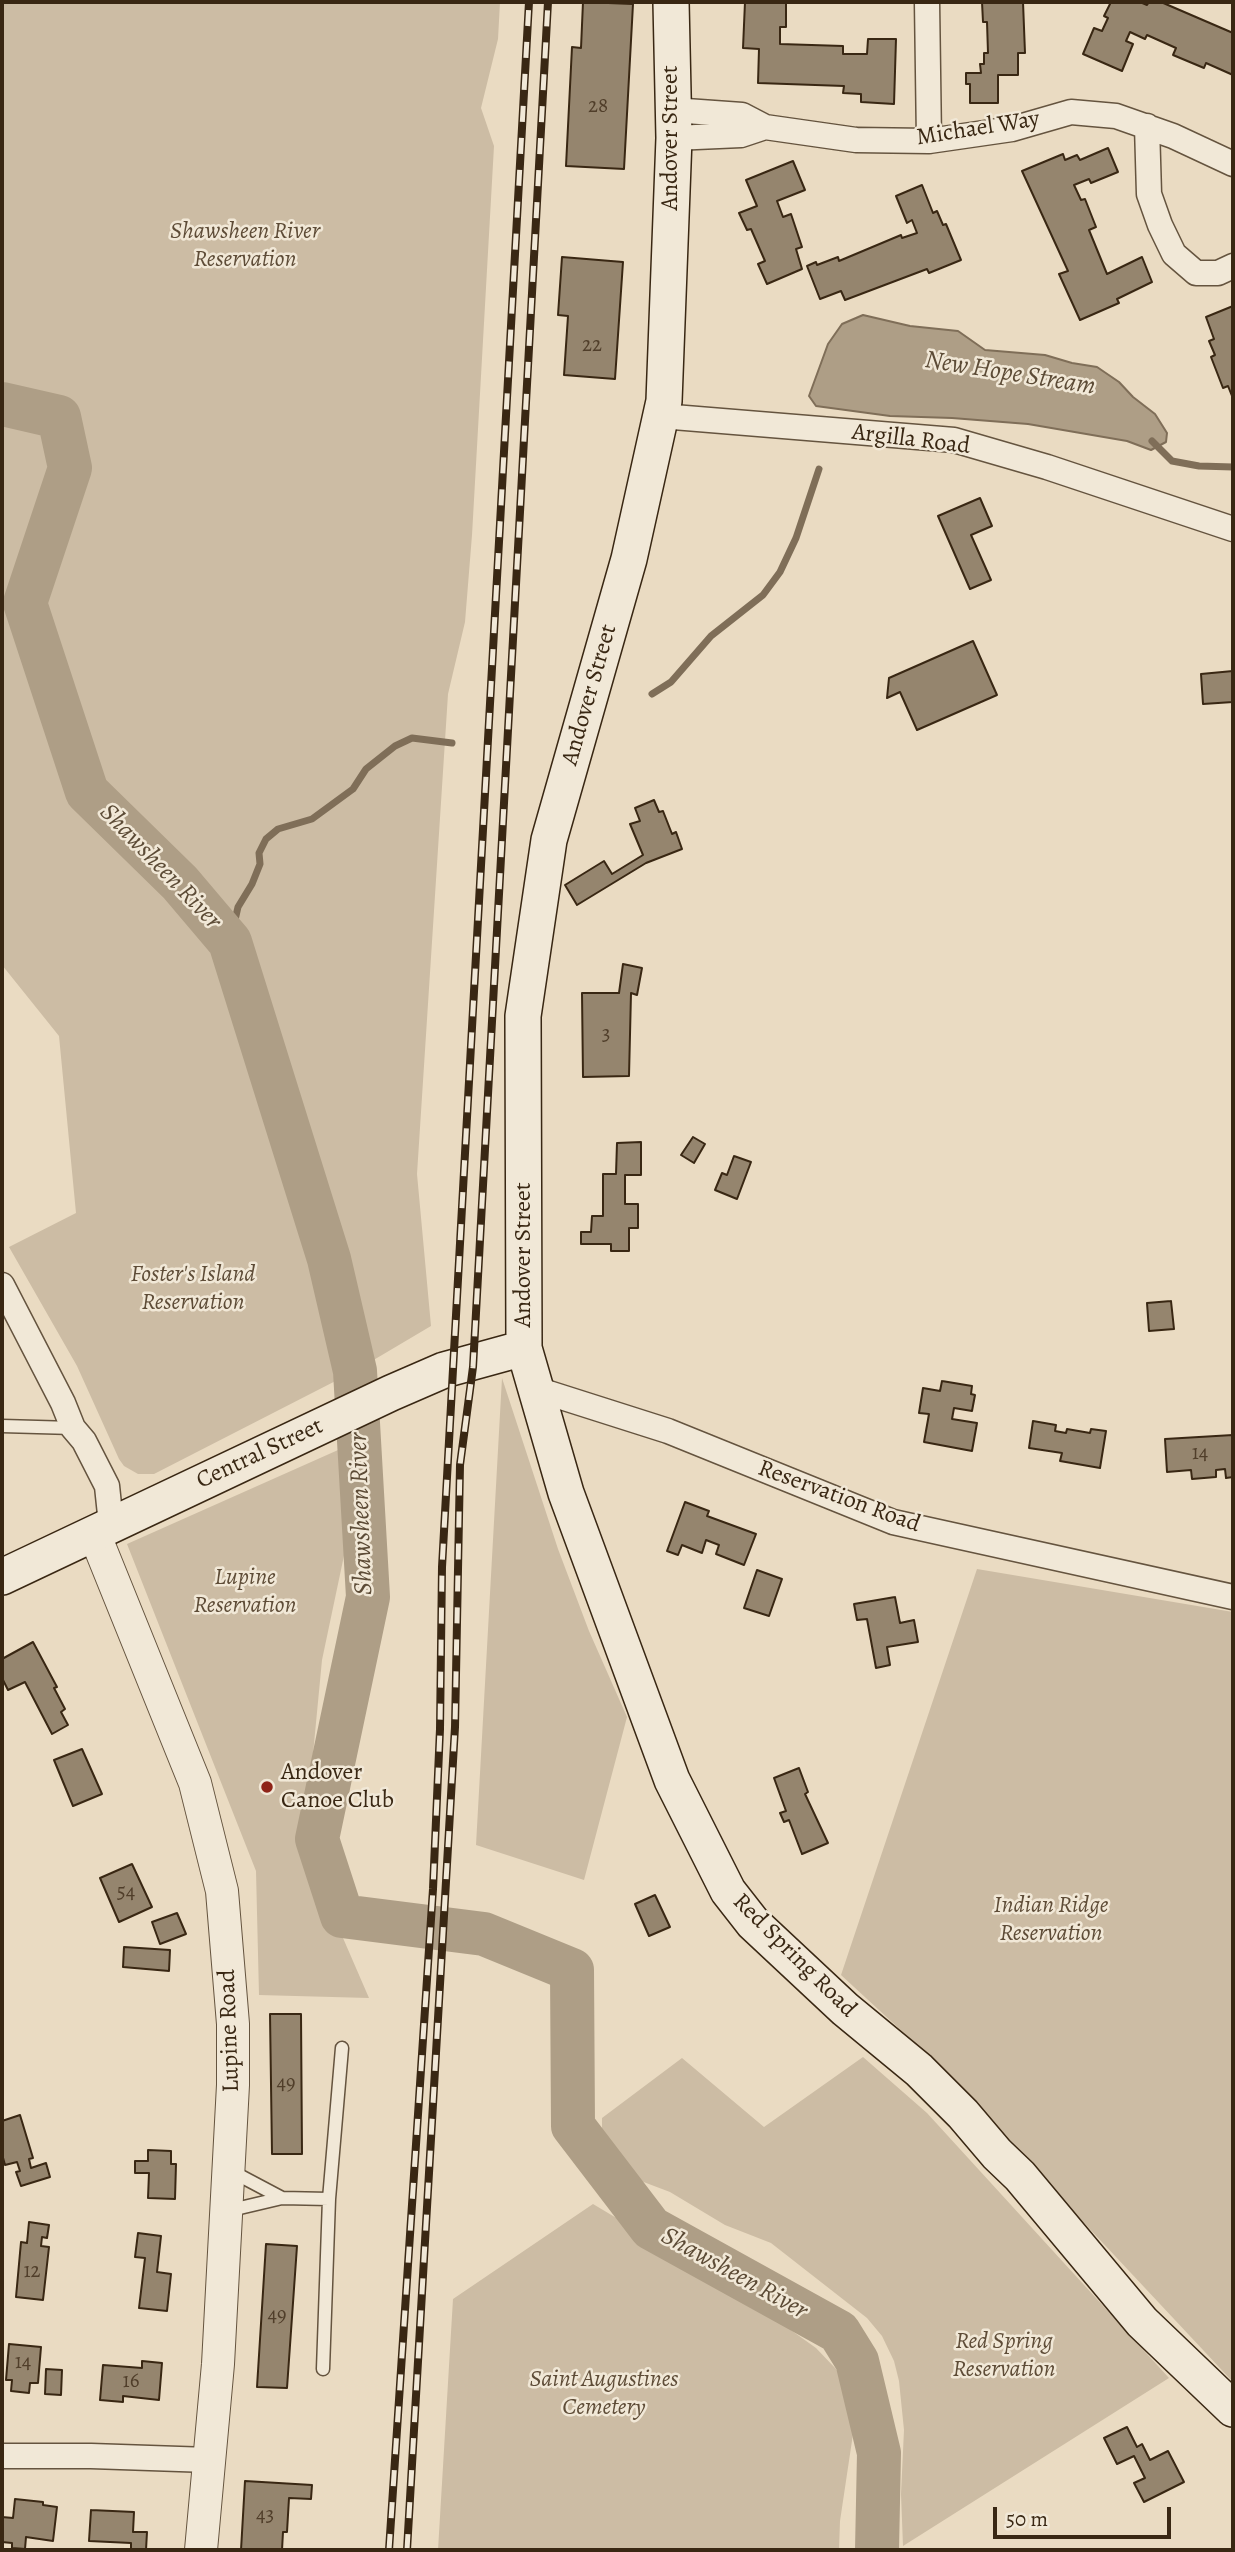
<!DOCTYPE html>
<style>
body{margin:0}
#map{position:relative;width:1235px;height:2552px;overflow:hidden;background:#eadbc2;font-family:Alegreya,serif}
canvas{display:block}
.frame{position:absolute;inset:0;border:4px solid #392713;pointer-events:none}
.scale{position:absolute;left:993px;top:2507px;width:178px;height:32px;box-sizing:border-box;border:4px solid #392713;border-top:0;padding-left:9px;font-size:21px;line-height:24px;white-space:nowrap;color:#392713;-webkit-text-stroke:5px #f1e8d7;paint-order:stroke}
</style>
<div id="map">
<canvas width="1235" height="2552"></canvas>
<div class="frame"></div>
<div class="scale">50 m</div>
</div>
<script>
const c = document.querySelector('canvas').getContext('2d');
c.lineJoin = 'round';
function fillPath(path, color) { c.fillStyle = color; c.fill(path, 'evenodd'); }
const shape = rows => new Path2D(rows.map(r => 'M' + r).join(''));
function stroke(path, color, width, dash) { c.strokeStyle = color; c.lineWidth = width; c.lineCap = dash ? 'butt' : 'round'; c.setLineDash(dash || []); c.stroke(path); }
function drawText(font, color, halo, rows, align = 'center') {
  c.font = font + ' Alegreya,serif'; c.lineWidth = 5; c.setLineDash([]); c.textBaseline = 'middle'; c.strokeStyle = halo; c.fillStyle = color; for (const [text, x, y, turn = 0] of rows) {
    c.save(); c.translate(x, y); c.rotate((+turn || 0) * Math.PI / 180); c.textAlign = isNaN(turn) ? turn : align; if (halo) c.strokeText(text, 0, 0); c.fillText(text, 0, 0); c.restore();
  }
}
fillPath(shape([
 [2,2,500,2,498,39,481,108,494,146,472,535,465,622,448,694,417,1174,431,1326,355,1371,154,1474,138,1474,124,1466,119,1459,77,1366,9,1247,76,1213,59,1036,2,965],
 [502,1378,558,1549,589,1631,627,1717,584,1880,476,1845],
 [374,1434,346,1546,322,1660,304,1848,369,1998,259,1995,256,1871,127,1544],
 [977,1569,1233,1612,1233,2382,1042,2178,990,2117,931,2058,841,1975],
 [863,2057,927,2113,1169,2378,903,2546,901,2494,904,2430,899,2381,894,2361,882,2336,867,2318,771,2243,725,2225,670,2192,633,2178,609,2160,602,2151,602,2118,682,2058,764,2127],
 [593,2204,725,2283,816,2348,836,2369,844,2381,849,2395,853,2434,840,2521,839,2550,438,2550,453,2299]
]), '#ccbca4');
const water = shape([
 [863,315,910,326,958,331,985,350,1045,355,1072,363,1097,367,1119,382,1133,397,1155,414,1167,433,1166,442,1151,450,1127,441,1028,424,952,418,890,416,816,406,809,396,828,344,842,324,863,315]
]);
fillPath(water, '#ae9e86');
stroke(water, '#7f6e58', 2);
stroke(shape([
 [1152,441,1172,461,1199,466,1233,467],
 [652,694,671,682,711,636,763,595,780,572,796,538,819,469],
 [230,942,238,907,252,884,260,864,259,853,266,839,278,829,312,819,353,789,366,769,395,746,412,738,452,743]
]), '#7f6e58', 7);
stroke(shape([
 [2,404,59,417,70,468,25,603,87,792,180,883,230,942,329,1259,355,1371,368,1597,317,1839,342,1916,484,1934,572,1970,573,2126,651,2228,839,2332,857,2361,879,2453,877,2550]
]), '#ae9e86', 44);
const building = shape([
 [583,2,633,4,624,169,566,166,572,47,581,48,583,2],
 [745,2,786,2,786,27,780,27,780,44,843,46,843,54,867,54,868,39,896,39,894,104,861,102,861,94,843,93,844,86,758,83,759,49,743,48,745,2],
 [982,2,1023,2,1025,53,1018,53,1018,75,998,75,998,103,970,103,970,84,966,84,966,73,981,73,980,64,984,64,984,53,988,53,987,22,983,22,982,2],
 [1111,2,1140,2,1147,5,1149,2,1161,2,1233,33,1233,75,1206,63,1204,68,1173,55,1176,48,1147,35,1145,39,1130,32,1126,41,1133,44,1122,71,1083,54,1094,28,1102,31,1108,18,1104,16,1111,2],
 [1108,148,1118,172,1091,183,1089,179,1074,185,1081,200,1085,199,1096,227,1089,230,1107,274,1142,257,1152,282,1117,299,1119,303,1080,320,1059,274,1068,271,1022,171,1063,154,1065,160,1077,155,1080,160,1108,148],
 [793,161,805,190,777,201,783,217,791,214,802,247,796,249,802,269,767,284,758,264,765,261,751,229,747,230,739,213,757,206,746,180,793,161],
 [922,185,933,213,937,211,943,225,946,224,961,260,929,273,927,269,845,300,841,291,820,299,807,266,816,262,817,265,838,257,839,261,901,235,902,238,917,233,912,220,907,223,896,196,922,185],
 [562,257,623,262,615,379,564,375,568,316,558,315,562,257],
 [1233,306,1233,395,1232,396,1228,386,1223,388,1211,357,1215,355,1209,341,1214,339,1206,317,1233,306],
 [980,498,992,526,971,535,991,580,970,589,938,516,980,498],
 [973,641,997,695,917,730,900,692,887,698,889,678,973,641],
 [1233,671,1233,702,1203,704,1201,674,1233,671],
 [654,800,659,812,663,811,672,834,676,832,682,849,646,863,577,905,565,885,604,861,612,874,643,855,630,824,640,821,635,808,654,800],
 [623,964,642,968,637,995,631,993,629,1076,583,1077,582,993,619,993,623,964],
 [693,1137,705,1144,694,1163,681,1155,693,1137],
 [641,1142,641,1175,625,1175,625,1204,638,1204,638,1228,629,1228,629,1251,611,1251,611,1244,581,1244,581,1232,591,1232,592,1216,603,1216,603,1174,616,1174,617,1143,641,1142],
 [734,1156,751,1162,737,1199,715,1190,722,1173,727,1175,734,1156],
 [1171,1301,1174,1329,1149,1331,1147,1303,1171,1301],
 [942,1381,972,1386,971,1394,975,1395,972,1411,954,1408,952,1419,977,1423,972,1451,924,1442,929,1414,919,1413,923,1388,940,1391,942,1381],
 [1033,1421,1056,1425,1055,1431,1066,1433,1067,1429,1090,1433,1091,1429,1106,1431,1100,1468,1060,1461,1062,1453,1029,1448,1033,1421],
 [1233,1435,1233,1477,1226,1478,1225,1469,1216,1470,1216,1477,1192,1479,1191,1470,1167,1472,1165,1439,1233,1435],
 [685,1502,709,1511,707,1516,756,1534,744,1565,716,1554,719,1545,706,1540,702,1553,682,1545,678,1555,667,1551,685,1502],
 [757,1570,782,1579,769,1616,744,1608,757,1570],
 [895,1597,900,1623,914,1620,918,1642,887,1647,890,1665,876,1668,867,1619,857,1620,854,1604,895,1597],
 [33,1642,57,1687,54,1688,65,1709,61,1712,68,1725,52,1734,25,1682,8,1690,2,1678,2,1659,33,1642],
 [82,1749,102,1794,73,1806,54,1760,82,1749],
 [799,1768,808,1792,805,1794,828,1843,802,1854,789,1820,784,1822,780,1813,786,1811,774,1778,799,1768],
 [132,1864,152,1907,119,1922,100,1878,132,1864],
 [655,1895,670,1927,649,1936,635,1904,655,1895],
 [177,1913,186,1934,160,1944,152,1922,177,1913],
 [124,1947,170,1950,169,1971,123,1967,124,1947],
 [270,2014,301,2014,302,2154,272,2154,270,2014],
 [20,2115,33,2158,29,2159,31,2168,46,2163,50,2177,21,2186,16,2172,20,2171,17,2162,5,2165,2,2154,2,2121,20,2115],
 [148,2150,171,2151,171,2164,176,2164,175,2199,148,2198,149,2173,135,2173,135,2161,148,2161,148,2150],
 [29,2222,49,2225,47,2238,42,2237,41,2246,49,2247,43,2300,16,2297,21,2242,27,2243,29,2222],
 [138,2233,161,2236,157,2272,171,2274,167,2311,139,2308,145,2258,135,2257,138,2233],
 [266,2244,297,2246,287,2388,257,2387,266,2244],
 [9,2344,41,2347,38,2383,30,2383,29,2393,11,2391,12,2380,6,2380,9,2344],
 [142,2361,162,2363,159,2400,123,2396,123,2402,100,2400,103,2365,142,2368,142,2361],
 [46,2369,62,2370,61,2395,45,2394,46,2369],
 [1127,2427,1137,2447,1142,2444,1150,2460,1168,2451,1184,2482,1144,2502,1134,2483,1145,2478,1134,2456,1117,2464,1104,2438,1127,2427],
 [245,2481,312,2485,311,2499,289,2498,287,2532,283,2532,282,2550,241,2550,245,2481],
 [15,2499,43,2502,43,2505,57,2507,53,2541,26,2537,25,2549,12,2548,12,2543,2,2542,2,2517,13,2518,15,2499],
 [91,2510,134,2512,133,2532,147,2532,146,2550,131,2550,131,2543,89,2541,91,2510]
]);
fillPath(building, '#95856e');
stroke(building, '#392713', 2);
const service = shape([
 [2,1426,73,1428],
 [282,2198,329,2199],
 [227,2211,282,2198,231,2171],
 [323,2369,329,2199,342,2048]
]);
const minor = shape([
 [927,2,929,141],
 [672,110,742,115,765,127,856,140,929,141,1012,129,1071,112,1116,116,1173,136,1233,164],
 [1147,126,1149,194,1160,225,1174,254,1196,273,1218,273,1233,266],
 [674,138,741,135,765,127],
 [661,416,954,440,1047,467,1233,529],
 [2,1285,63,1403,73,1428,84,1441,107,1486,111,1524],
 [536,1389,668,1431,893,1522,1233,1597],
 [2,2456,91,2456,209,2460]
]);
const tertiary = shape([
 [94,1533,195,1783,222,1891,233,2024,233,2085,218,2364,201,2550]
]);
const secondary = shape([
 [671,2,674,138,664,401,629,559,549,840,523,1016,524,1348,566,1493,672,1780,728,1891,753,1923,845,2009,919,2070,963,2114,997,2154,1020,2176,1142,2322,1233,2409],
 [2,1577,391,1393,444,1370,524,1348]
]);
stroke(service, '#65543f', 15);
stroke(minor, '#65543f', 27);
stroke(tertiary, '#65543f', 34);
stroke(secondary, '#392713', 38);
stroke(service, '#f1e8d7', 12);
stroke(minor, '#f1e8d7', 24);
stroke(tertiary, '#f1e8d7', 32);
stroke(secondary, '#f1e8d7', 35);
const rail = shape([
 [389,2550,433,1889,440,1729,442,1567,529,2],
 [407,2550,455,1727,460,1465,473,1367,548,2]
]);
stroke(rail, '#392713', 8);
stroke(rail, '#f1e8d7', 5, [16]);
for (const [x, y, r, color] of [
 [267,1787,7,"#8f2418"]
]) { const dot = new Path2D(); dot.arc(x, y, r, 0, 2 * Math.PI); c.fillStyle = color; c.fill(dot); stroke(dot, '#f1e8d7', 2.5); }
drawText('21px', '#503e2a', null, [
 ["28",598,107],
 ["22",592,346],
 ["3",606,1035],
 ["14",1200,1454],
 ["54",126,1893],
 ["49",286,2084],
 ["12",32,2272],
 ["49",277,2316],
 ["14",23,2363],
 ["16",131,2382],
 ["43",265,2516]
]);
drawText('24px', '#392713', '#f1e8d7', [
 ["Michael Way",978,129,-9],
 ["Andover Street",671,138,-90],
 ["Argilla Road",911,440,7],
 ["Andover Street",590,695,-74],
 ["Andover Street",524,1255,-90],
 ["Central Street",260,1454,-25],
 ["Reservation Road",839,1497,20],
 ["Red Spring Road",794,1956,45],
 ["Lupine Road",230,2031,-92]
]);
drawText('italic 24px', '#5e4c37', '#f1e8d7', [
 ["Shawsheen River",245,232],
 ["Reservation",245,260],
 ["Foster's Island",193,1275],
 ["Reservation",193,1303],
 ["Lupine",245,1578],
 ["Reservation",245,1606],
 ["Indian Ridge",1051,1906],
 ["Reservation",1051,1934],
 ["Red Spring",1004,2342],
 ["Reservation",1004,2370],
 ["Saint Augustines",604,2380],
 ["Cemetery",604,2408]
]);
drawText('24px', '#392713', '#f1e8d7', [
 ["Andover",281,1773],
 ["Canoe Club",281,1801]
], 'left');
drawText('italic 26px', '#5c4b36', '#f1e8d7', [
 ["New Hope Stream",1010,374,9],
 ["Shawsheen River",160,867,46],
 ["Shawsheen River",362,1514,-92],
 ["Shawsheen River",734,2274,29]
]);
</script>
